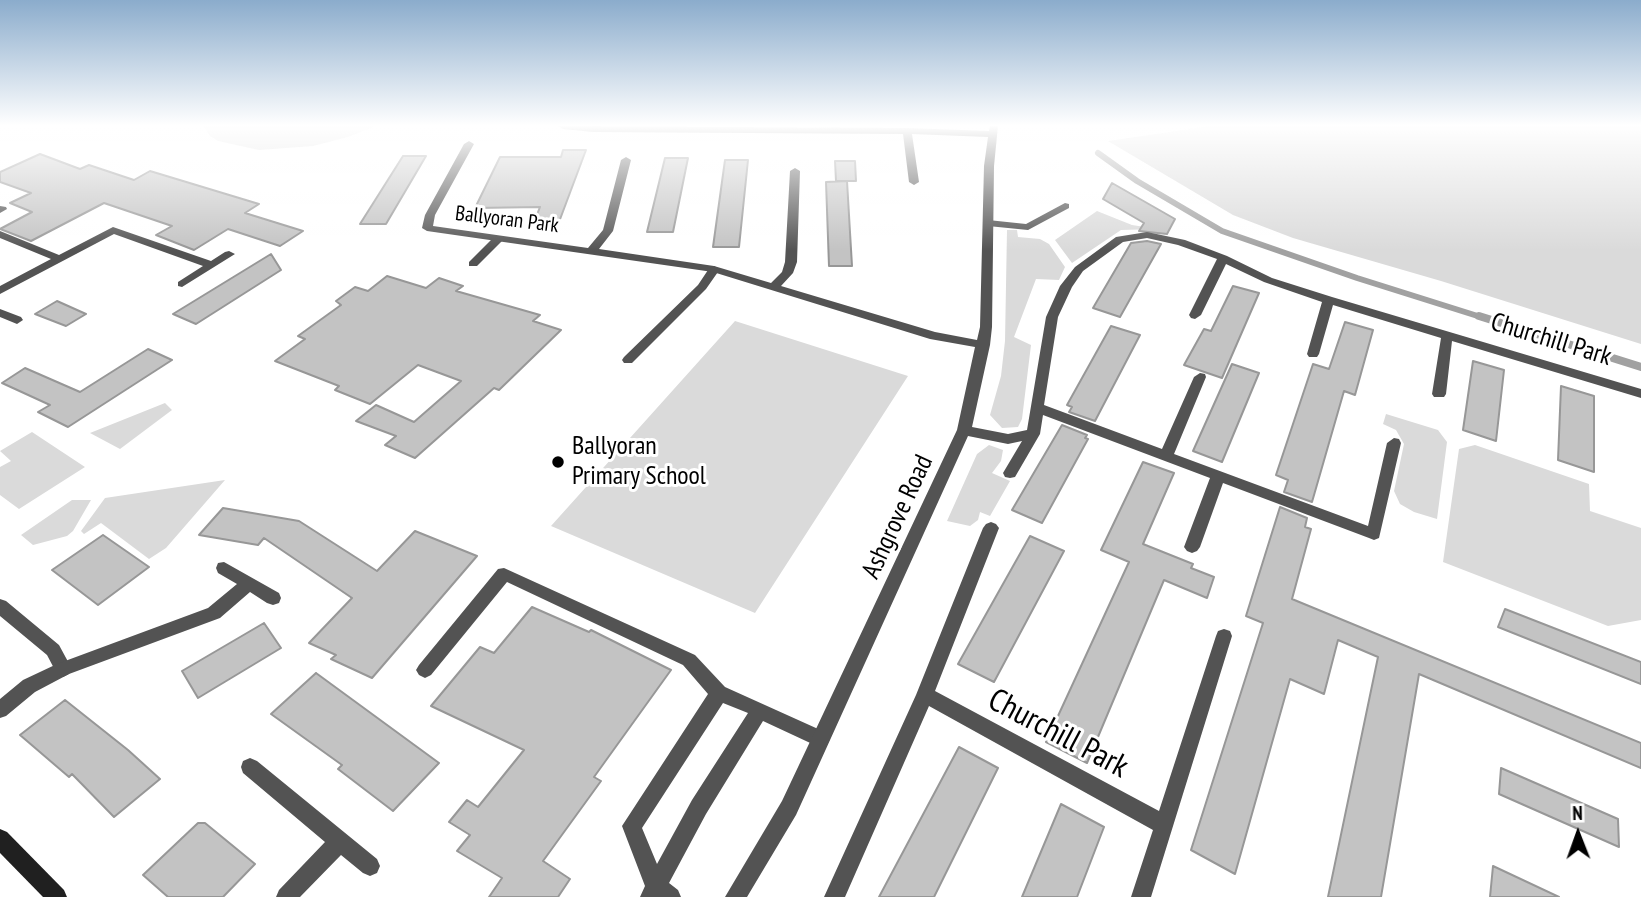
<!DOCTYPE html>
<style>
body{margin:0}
#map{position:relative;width:1641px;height:897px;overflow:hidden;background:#fff;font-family:"PT Sans Narrow",sans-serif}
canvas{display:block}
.north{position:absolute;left:1543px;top:799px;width:70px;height:70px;-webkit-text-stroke:5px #fff;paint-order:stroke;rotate:359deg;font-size:19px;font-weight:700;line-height:28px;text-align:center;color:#000}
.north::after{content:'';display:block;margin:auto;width:24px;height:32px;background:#000;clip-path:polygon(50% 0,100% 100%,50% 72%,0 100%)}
</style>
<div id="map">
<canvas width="1641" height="897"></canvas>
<div class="north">N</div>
</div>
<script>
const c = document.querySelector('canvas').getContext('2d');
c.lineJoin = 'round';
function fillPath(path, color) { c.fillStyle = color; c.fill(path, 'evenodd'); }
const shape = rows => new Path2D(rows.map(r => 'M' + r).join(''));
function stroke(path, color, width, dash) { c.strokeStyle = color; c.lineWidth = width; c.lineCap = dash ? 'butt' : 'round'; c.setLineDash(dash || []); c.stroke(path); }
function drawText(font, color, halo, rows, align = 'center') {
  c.font = font + ' "PT Sans Narrow",sans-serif'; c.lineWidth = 6; c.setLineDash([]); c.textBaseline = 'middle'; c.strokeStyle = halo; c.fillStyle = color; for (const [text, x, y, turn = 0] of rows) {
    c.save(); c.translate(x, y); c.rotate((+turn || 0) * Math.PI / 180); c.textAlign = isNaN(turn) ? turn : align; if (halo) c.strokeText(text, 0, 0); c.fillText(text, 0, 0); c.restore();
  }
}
fillPath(shape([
 [203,126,376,126,348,137,313,146,259,150,218,141,210,136],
 [1210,126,1641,126,1641,344,1441,281,1293,238,1233,215,1108,141],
 [1097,211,1132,225,1158,229,1121,230,1072,263,1055,240],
 [1007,230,1017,230,1018,237,1040,239,1049,244,1065,267,1059,280,1036,279,1014,337,1031,345,1022,419,1018,427,1002,428,990,415,1001,376,1005,341],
 [735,321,908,376,755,613,551,526],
 [165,403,172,410,120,449,90,433],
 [1386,414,1438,430,1447,442,1437,519,1414,512,1400,504,1394,491,1404,444,1396,430,1383,424],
 [32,432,85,467,19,509,0,495,0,467,11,461,0,451],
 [989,445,1003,450,1001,461,992,473,1010,481,990,516,980,512,978,520,970,526,947,521,977,454],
 [1475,445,1589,484,1590,511,1641,528,1641,620,1608,626,1443,562,1459,449],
 [225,480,166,548,149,559,101,523,84,534,81,531,105,498],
 [72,500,91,500,73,531,67,536,33,545,21,535]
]), '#dadada');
stroke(shape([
 [1098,153,1137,181,1222,231,1357,278,1484,318]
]), '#a1a1a1', 6);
stroke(shape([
 [1479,316,1641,367]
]), '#a1a1a1', 8);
const building = shape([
 [563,150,586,150,559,222,534,222,540,207,475,208,500,157,561,157,563,150],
 [40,154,80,169,89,165,134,180,150,171,259,204,245,213,303,231,280,246,228,229,194,250,156,235,172,226,104,203,31,241,0,229,32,212,10,203,31,193,0,182,0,172,40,154],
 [403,156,426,156,386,224,360,224,403,156],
 [665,158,688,158,673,232,647,232,665,158],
 [725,160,748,160,739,247,713,247,725,160],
 [835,161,855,161,856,181,836,181,835,161],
 [847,181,852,266,829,266,826,182,847,181],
 [1112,183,1175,219,1167,234,1139,231,1144,223,1103,199,1112,183],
 [1147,241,1161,244,1120,317,1093,308,1131,243,1147,241],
 [271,254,281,270,196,324,173,314,271,254],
 [387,276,426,288,439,278,463,286,456,291,540,315,533,321,561,330,499,390,494,388,415,458,385,445,396,436,356,421,376,405,414,422,461,381,418,365,370,404,335,390,339,386,275,361,305,339,298,336,341,305,336,301,355,287,368,291,387,276],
 [1233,286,1259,293,1222,378,1184,365,1204,329,1211,331,1233,286],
 [57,301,86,314,66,326,35,314,57,301],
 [1345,322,1373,330,1355,395,1344,391,1312,502,1284,492,1288,480,1276,475,1313,364,1329,369,1345,322],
 [1111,326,1140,335,1095,421,1069,412,1072,407,1067,405,1111,326],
 [148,349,172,360,68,427,38,412,50,405,2,383,25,368,80,392,148,349],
 [1473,361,1504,370,1496,441,1463,430,1473,361],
 [1232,364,1259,373,1222,462,1193,451,1232,364],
 [1561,386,1594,396,1594,472,1558,460,1561,386],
 [1062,425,1087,435,1085,438,1088,439,1042,523,1012,510,1062,425],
 [1143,462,1174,473,1143,544,1193,564,1191,568,1214,577,1207,598,1164,580,1087,763,1046,742,1129,562,1101,550,1143,462],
 [1280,507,1307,518,1305,527,1311,529,1292,599,1641,743,1641,768,1419,674,1381,897,1328,897,1378,657,1338,640,1324,694,1290,679,1235,874,1191,850,1263,623,1246,616,1280,507],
 [223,508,299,521,377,571,415,531,477,556,372,678,331,659,336,655,309,643,352,598,264,538,258,545,199,535,223,508],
 [103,535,149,567,98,605,52,570,103,535],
 [1030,536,1064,551,994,682,958,664,1030,536],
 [532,607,589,632,591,630,671,670,594,777,601,781,543,861,570,879,558,897,489,897,502,878,457,851,470,835,449,822,467,800,478,807,524,750,431,706,480,647,494,653,532,607],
 [1505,609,1641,662,1641,684,1498,627,1505,609],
 [264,623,281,648,198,698,182,671,264,623],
 [316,673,439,763,393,811,338,769,342,765,271,714,316,673],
 [65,700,128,750,160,779,114,817,72,774,69,777,20,735,65,700],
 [959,747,998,768,934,897,879,897,959,747],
 [1501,768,1618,819,1619,847,1499,794,1501,768],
 [1061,804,1104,827,1077,897,1022,897,1061,804],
 [198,823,205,823,255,864,223,897,168,897,143,875,198,823],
 [1493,866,1559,897,1490,897,1493,866]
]);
fillPath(building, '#c3c3c3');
stroke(building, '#979797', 2);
fillPath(shape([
 [1065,203,1069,204,1069,208,1028,230,988,226,983,223,988,220,1026,224,1065,203],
 [498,236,503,239,502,241,477,266,469,266,469,262,494,237,498,236],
 [714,266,720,269,706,289,632,363,624,363,622,360,624,357,698,285,710,267,714,266],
 [0,309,21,317,23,320,17,324,0,317,0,309],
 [504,568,695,655,725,687,827,733,830,739,827,745,821,748,763,721,706,814,669,883,678,890,681,897,640,897,645,886,622,826,708,694,683,665,507,582,431,675,425,678,419,675,416,670,419,665,498,569,504,568],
 [723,703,748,713,692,800,657,864,642,828,723,703],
 [0,599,6,601,59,645,72,669,69,674,63,677,57,674,47,655,0,616,0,599]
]), '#535353');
fillPath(shape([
 [558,126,907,128,989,131,990,126,998,126,994,166,992,327,990,345,972,427,1008,434,1027,430,1046,317,1060,286,1075,267,1116,237,1147,232,1185,240,1227,256,1272,278,1332,297,1641,389,1641,398,1452,341,1446,394,1444,397,1434,397,1432,394,1441,338,1333,305,1319,354,1317,357,1309,357,1307,354,1322,302,1264,282,1226,264,1201,315,1195,319,1191,318,1189,315,1217,259,1178,245,1147,238,1123,242,1083,271,1072,287,1058,317,1044,405,1162,449,1194,377,1200,373,1205,374,1206,377,1174,454,1368,526,1387,443,1394,438,1399,439,1401,443,1379,538,1374,540,1369,538,1223,483,1200,547,1197,551,1192,553,1187,551,1184,547,1210,478,1043,415,1040,434,1015,477,1010,478,1005,477,1003,473,1022,441,1008,444,968,436,796,815,747,897,725,897,782,801,957,430,975,347,930,339,713,272,427,231,422,228,425,215,464,144,469,141,474,144,435,215,433,226,588,248,603,230,621,160,626,157,631,160,613,231,599,249,714,266,771,283,782,272,785,262,790,171,795,168,800,171,797,262,793,273,781,286,935,332,977,340,980,327,984,166,988,137,912,134,919,182,914,185,909,182,903,134,593,132,563,129,558,126],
 [0,206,6,207,7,209,0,213,0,206],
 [113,227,211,261,225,252,229,251,235,254,182,287,178,286,178,282,203,266,114,234,0,294,0,286,51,259,0,238,0,231,59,255,113,227],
 [991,522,996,524,999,528,935,691,1159,811,1216,636,1218,631,1224,629,1230,631,1232,636,1151,897,1131,897,1153,830,929,706,845,897,824,897,916,695,983,528,986,524,991,522],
 [224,562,279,593,281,598,279,603,273,605,267,603,250,592,220,618,69,674,35,692,6,716,0,718,0,699,23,680,57,664,208,608,237,584,218,573,216,568,218,563,224,562],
 [250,758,257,761,377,859,380,866,377,873,370,876,363,873,341,855,300,897,276,897,279,890,325,842,243,773,241,767,243,761,250,758]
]), '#535353');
fillPath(shape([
 [0,829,7,832,64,890,67,897,43,897,0,853,0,829]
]), '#202020');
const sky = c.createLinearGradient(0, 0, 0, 251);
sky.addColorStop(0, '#8baccc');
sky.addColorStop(0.5, '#fff');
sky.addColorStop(1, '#ffffff00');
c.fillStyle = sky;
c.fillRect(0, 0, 1641, 251);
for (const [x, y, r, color] of [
 [558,462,7,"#000"]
]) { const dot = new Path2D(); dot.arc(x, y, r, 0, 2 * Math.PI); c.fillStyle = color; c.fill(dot); stroke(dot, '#fff', 2.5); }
drawText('21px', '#000', '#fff', [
 ["Ballyoran Park",507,220,7]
]);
drawText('26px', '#000', '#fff', [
 ["Churchill Park",1551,340,17],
 ["Ashgrove Road",898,517,-65]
]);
drawText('26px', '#000', '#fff', [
 ["Ballyoran",572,447],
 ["Primary School",572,477]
], 'left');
drawText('32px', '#000', '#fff', [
 ["Churchill Park",1058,734,28]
]);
</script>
